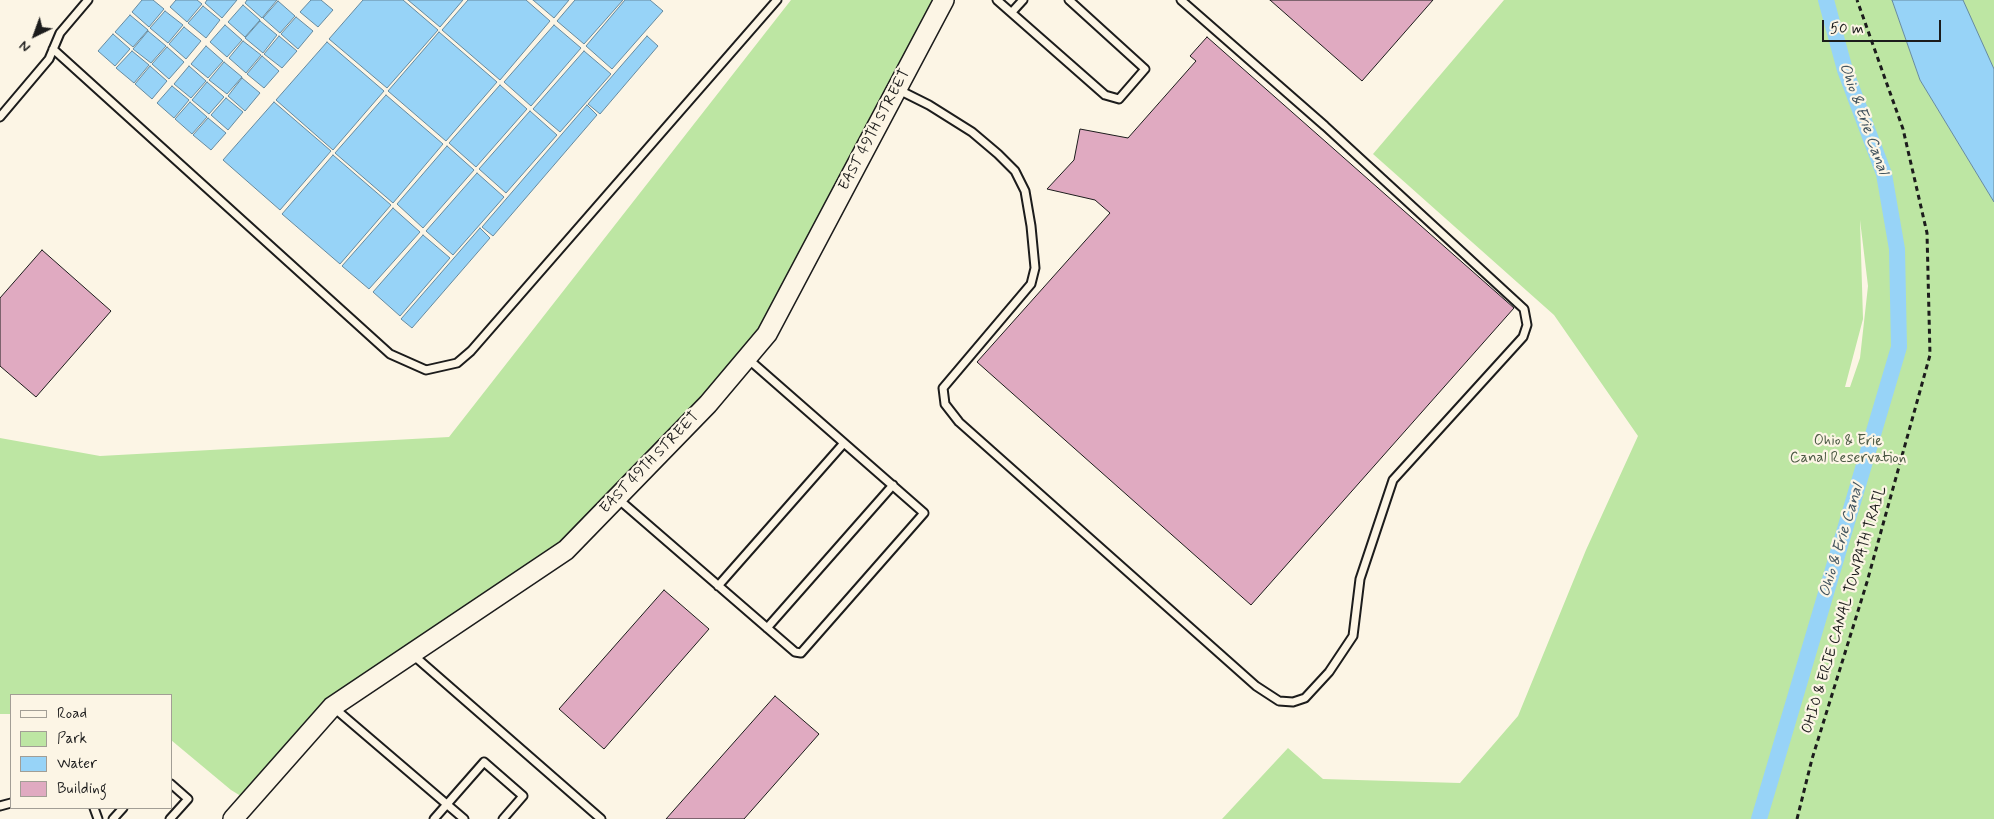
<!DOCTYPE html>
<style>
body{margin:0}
#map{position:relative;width:1994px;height:819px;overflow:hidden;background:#fcf5e5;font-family:Mynerve,sans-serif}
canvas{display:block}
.legend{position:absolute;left:10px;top:694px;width:162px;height:115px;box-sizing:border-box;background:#fcf5e5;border:1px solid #a29e95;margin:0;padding:6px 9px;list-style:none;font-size:15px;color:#1c1c1c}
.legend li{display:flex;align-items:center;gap:10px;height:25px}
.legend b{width:25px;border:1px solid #a29e95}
.north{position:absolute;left:10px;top:10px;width:50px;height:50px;-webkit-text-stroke:4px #fcf5e5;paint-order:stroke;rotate:222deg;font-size:14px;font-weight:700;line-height:20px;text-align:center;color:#1c1c1c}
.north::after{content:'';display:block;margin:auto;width:18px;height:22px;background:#1c1c1c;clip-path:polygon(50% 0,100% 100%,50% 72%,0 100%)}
.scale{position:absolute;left:1822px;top:20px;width:119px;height:22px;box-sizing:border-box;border:2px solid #1c1c1c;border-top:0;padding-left:6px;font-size:15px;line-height:18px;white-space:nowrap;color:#1c1c1c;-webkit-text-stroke:4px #fcf5e5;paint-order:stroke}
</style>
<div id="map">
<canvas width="1994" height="819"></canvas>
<ul class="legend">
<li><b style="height:6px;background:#fcf5e5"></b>Road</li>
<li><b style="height:14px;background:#bde6a3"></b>Park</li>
<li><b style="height:14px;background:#97d3f7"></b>Water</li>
<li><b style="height:14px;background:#e0aac1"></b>Building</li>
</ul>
<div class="north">N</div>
<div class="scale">50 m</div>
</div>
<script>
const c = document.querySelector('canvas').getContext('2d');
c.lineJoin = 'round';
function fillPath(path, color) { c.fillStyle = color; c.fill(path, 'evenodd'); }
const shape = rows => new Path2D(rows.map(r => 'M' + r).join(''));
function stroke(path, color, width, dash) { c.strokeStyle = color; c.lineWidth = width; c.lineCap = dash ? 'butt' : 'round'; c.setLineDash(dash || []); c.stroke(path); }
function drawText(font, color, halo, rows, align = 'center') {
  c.font = font + ' Mynerve,sans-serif'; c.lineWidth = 4.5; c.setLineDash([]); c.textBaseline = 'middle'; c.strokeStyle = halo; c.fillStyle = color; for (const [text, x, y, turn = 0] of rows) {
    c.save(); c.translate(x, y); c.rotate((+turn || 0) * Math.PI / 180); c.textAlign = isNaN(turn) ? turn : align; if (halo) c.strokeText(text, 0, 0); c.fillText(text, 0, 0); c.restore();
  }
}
fillPath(shape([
 [791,0,944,0,767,334,566,550,332,707,249,801,231,790,171,740,171,695,11,695,11,714,0,714,0,438,100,456,449,437],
 [1504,0,1892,0,1920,80,1994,202,1994,819,1222,819,1288,748,1323,779,1460,783,1518,716,1586,550,1638,436,1554,315,1373,154],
 [1860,220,1868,286,1860,358,1850,387,1845,387,1863,319],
 [1963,0,1994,0,1994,69,1963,2]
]), '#bde6a3');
const water = shape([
 [142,0,153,0,164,9,149,27,132,12,142,0],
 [176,0,197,0,202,4,187,22,170,7,176,0],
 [207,0,237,0,222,18,205,3,207,0],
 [247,0,277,0,262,18,245,3,247,0],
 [311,0,321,0,333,10,318,27,300,12,311,0],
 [363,0,403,0,438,30,387,88,329,39,363,0],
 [408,0,463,0,440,27,408,0],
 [468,0,526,0,550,21,500,80,442,30,468,0],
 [533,0,569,0,554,18,533,0],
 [575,0,623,0,584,44,557,21,575,0],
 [625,0,650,0,663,11,612,69,586,46,625,0],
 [1892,0,1963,0,1994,69,1994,202,1920,80,1892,0],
 [278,1,295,16,280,33,263,18,278,1],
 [243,5,260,20,245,37,228,22,243,5],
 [203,6,220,20,206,38,188,23,203,6],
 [165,11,183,25,168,43,150,28,165,11],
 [130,15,148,30,133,47,115,32,130,15],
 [296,17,313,31,298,49,281,34,296,17],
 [260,21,277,35,263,53,245,38,260,21],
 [225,25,242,40,227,57,210,42,225,25],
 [554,25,581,48,531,106,504,82,554,25],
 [184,27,201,41,186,59,169,44,184,27],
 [148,31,166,46,151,63,133,49,148,31],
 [439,32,497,82,446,141,388,91,439,32],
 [113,34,130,49,115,66,98,51,113,34],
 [279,36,297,51,282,68,264,54,279,36],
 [647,36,658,46,600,114,588,104,647,36],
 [243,41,261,55,246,73,229,58,243,41],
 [327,42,384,91,333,150,276,100,327,42],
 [206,46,223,61,208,78,191,64,206,46],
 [167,47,184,62,169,79,152,64,167,47],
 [132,51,149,65,134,83,116,68,132,51],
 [584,51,611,74,560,132,533,109,584,51],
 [262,56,279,71,264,88,247,74,262,56],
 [224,62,242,77,227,94,209,80,224,62],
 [150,66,167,81,152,99,135,84,150,66],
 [189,66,206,81,191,98,174,84,189,66],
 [242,78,260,93,245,111,228,96,242,78],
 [207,82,224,97,209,114,192,100,207,82],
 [500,85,527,109,476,167,449,143,500,85],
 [172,86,189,100,174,118,157,103,172,86],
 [386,95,443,144,393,203,335,153,386,95],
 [226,98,243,112,228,130,211,115,226,98],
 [190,102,207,117,192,134,175,119,190,102],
 [274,102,331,151,280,210,223,160,274,102],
 [587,105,597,115,493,236,482,227,587,105],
 [530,111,557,135,506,193,479,169,530,111],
 [208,118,226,133,211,150,193,135,208,118],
 [447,146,474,170,423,228,397,204,447,146],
 [333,155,391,205,340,264,282,214,333,155],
 [477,173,504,197,453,255,426,231,477,173],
 [393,208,420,232,369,289,342,266,393,208],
 [480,228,490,238,412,328,401,319,480,228],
 [423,235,450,258,400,316,373,292,423,235]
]);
fillPath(water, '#97d3f7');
stroke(water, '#668a9f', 1);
stroke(shape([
 [1759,819,1899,347,1897,249,1884,174,1845,70,1826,0]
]), '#97d3f7', 16);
const building = shape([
 [1270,0,1433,0,1362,81,1270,0],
 [1207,37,1514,308,1251,605,977,362,1110,213,1095,200,1047,189,1074,160,1080,129,1128,138,1196,61,1190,56,1207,37],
 [42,250,111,311,36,397,0,366,0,298,42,250],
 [664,590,709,629,604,749,559,709,664,590],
 [775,696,819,734,744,819,666,819,775,696]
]);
fillPath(building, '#e0aac1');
stroke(building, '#1c1c1c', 1);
const lane = shape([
 [997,0,1105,95,1119,99,1145,69,1069,0],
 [1012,12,1023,0],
 [53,49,390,354,426,370,457,363,471,351,777,0],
 [897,89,929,105,972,132,998,154,1015,171,1025,191,1031,226,1035,268,1031,284,943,388,945,404,959,422,1256,686,1279,701,1293,702,1305,698,1329,672,1353,636,1360,579,1393,480,1523,337,1527,325,1524,309,1325,126,1181,0],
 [0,117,49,59,60,33,88,0],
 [617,498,795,652,801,653,924,513,747,358],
 [718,586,844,443],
 [767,628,893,485],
 [412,654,601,819],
 [333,707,464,819],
 [0,806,11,803],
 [94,808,98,819],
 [113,819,123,808],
 [170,819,188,799,171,784],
 [434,819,484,762,523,796,503,819]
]);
const secondary = shape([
 [233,819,332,707,566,550,708,404,767,334,944,0]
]);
stroke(lane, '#1c1c1c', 11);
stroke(secondary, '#1c1c1c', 22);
stroke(shape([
 [1797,819,1812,759,1867,582,1930,355,1927,233,1903,129,1857,0]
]), '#1c1c1c', 3, [5, 4]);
stroke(lane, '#fcf5e5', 7);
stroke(secondary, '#fcf5e5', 19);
drawText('15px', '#1c1c1c', '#fcf5e5', [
 ["EAST 49TH STREET",875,130,-62],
 ["EAST 49TH STREET",650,463,-46],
 ["OHIO & ERIE CANAL TOWPATH TRAIL",1845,610,-73]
]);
drawText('15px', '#4c5944', '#fcf5e5', [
 ["Ohio & Erie",1848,442],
 ["Canal Reservation",1848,459]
]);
drawText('italic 16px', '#41535e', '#fcf5e5', [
 ["Ohio & Erie Canal",1863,119,70],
 ["Ohio & Erie Canal",1842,541,-73]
]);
</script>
